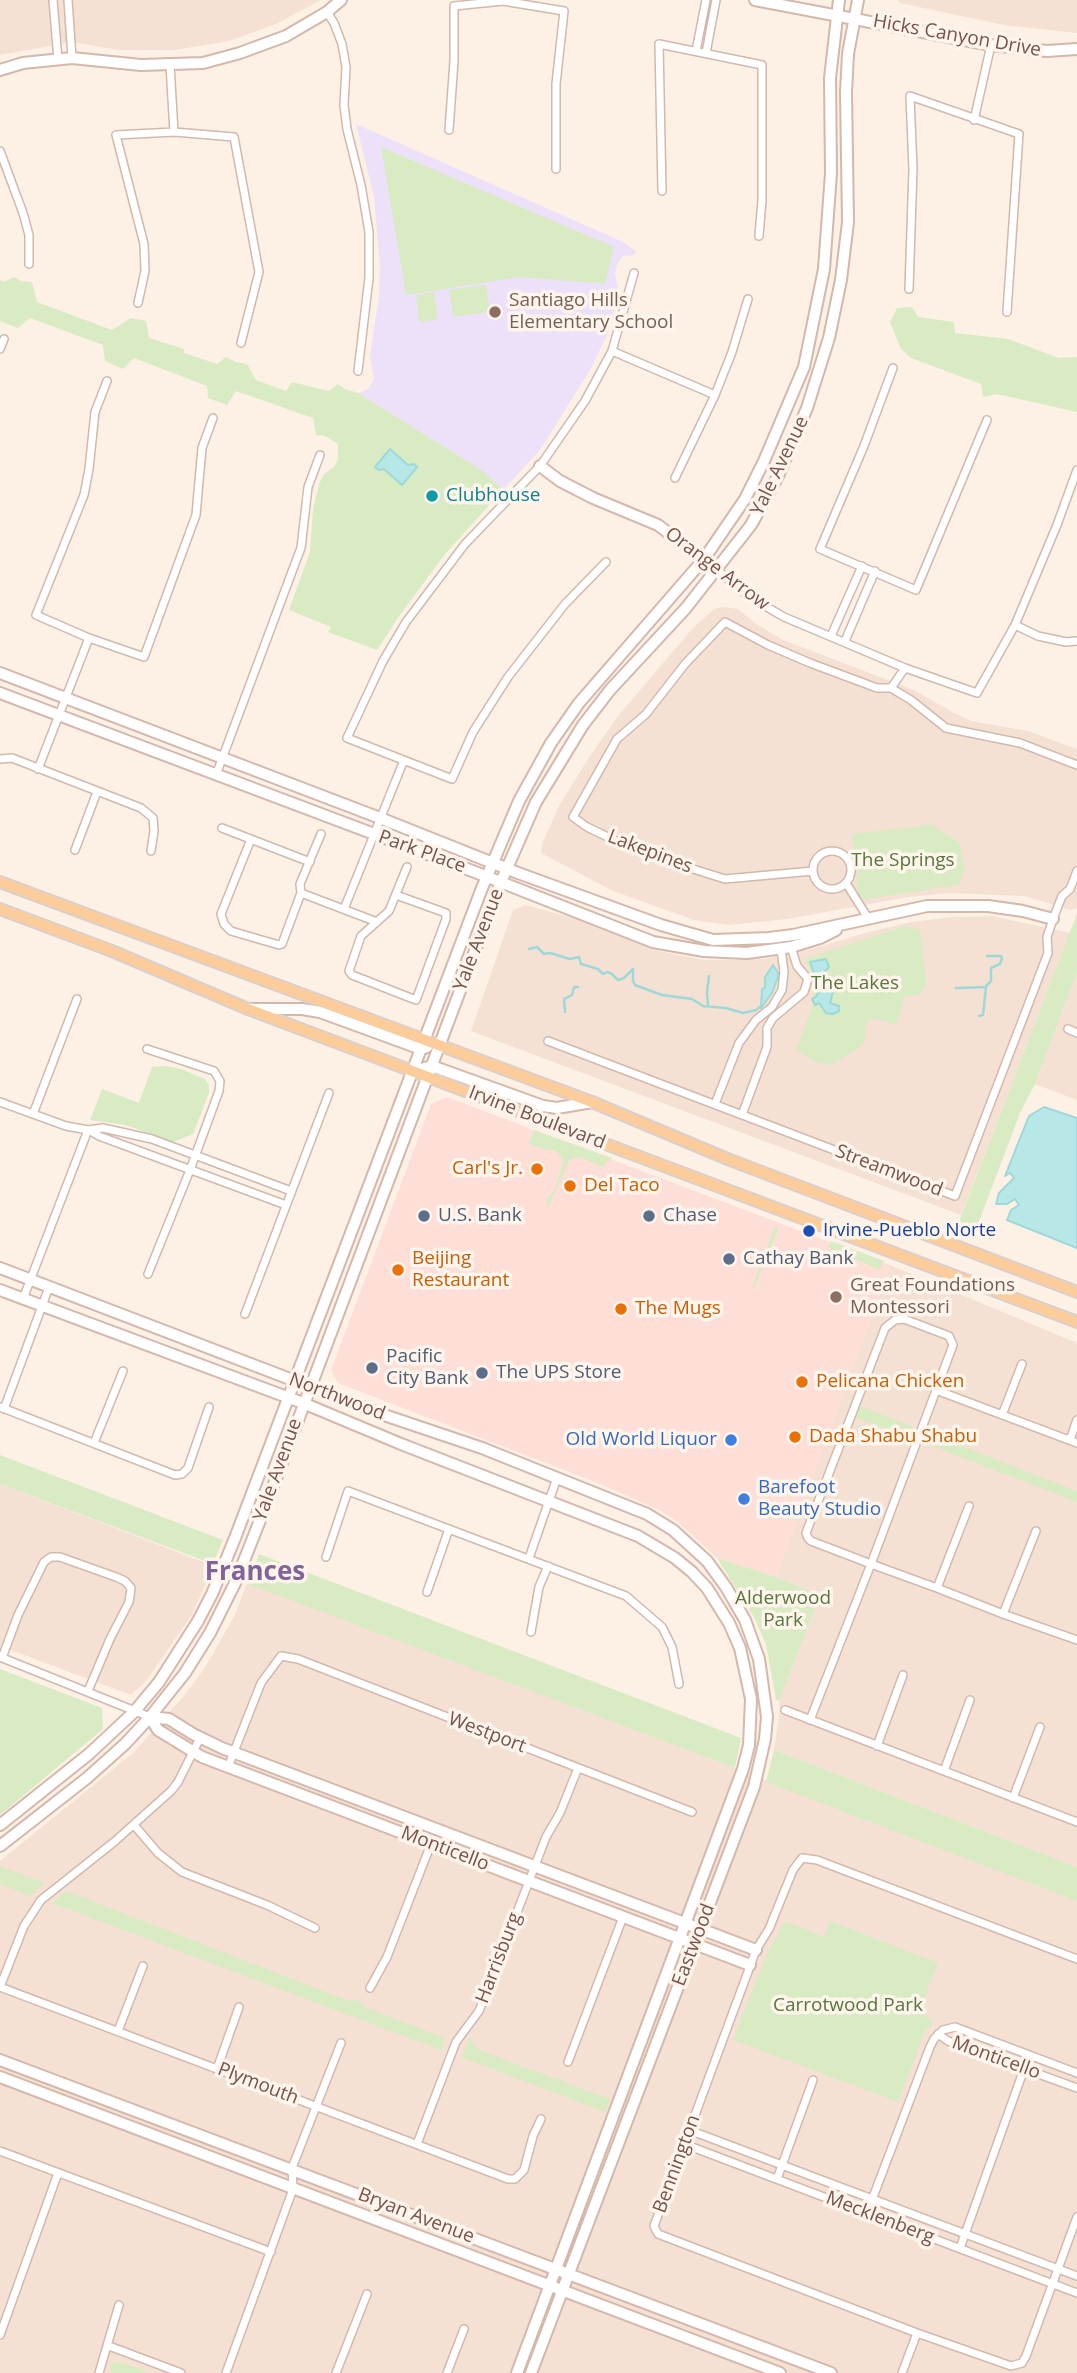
<!DOCTYPE html>
<style>
body{margin:0}
canvas{display:block;background:#fdf0e5}
</style>
<canvas width="1077" height="2373"></canvas>
<script>
const c = document.querySelector('canvas').getContext('2d');
c.lineJoin = 'round';
function fillPath(path, color) { c.fillStyle = color; c.fill(path, 'evenodd'); }
const shape = rows => new Path2D(rows.map(r => 'M' + r).join(''));
function stroke(path, color, width, dash) { c.strokeStyle = color; c.lineWidth = width; c.lineCap = dash ? 'butt' : 'round'; c.setLineDash(dash || []); c.stroke(path); }
function drawText(font, color, halo, rows, align = 'center') {
  c.font = font + ' "Open Sans",sans-serif'; c.lineWidth = 7; c.setLineDash([]); c.textBaseline = 'middle'; c.strokeStyle = halo; c.fillStyle = color; for (const [text, x, y, turn = 0] of rows) {
    c.save(); c.translate(x, y); c.rotate((+turn || 0) * Math.PI / 180); c.textAlign = isNaN(turn) ? turn : align; if (halo) c.strokeText(text, 0, 0); c.fillText(text, 0, 0); c.restore();
  }
}
fillPath(shape([
 [0,0,321,0,276,24,229,41,175,50,119,50,71,42,0,55],
 [898,0,1077,0,1077,33,1004,25,900,3],
 [725,607,738,609,758,625,783,640,914,690,952,712,971,721,1028,731,1077,749,1077,908,1071,910,1024,896,949,893,908,897,787,919,729,925,694,920,613,891,541,853,542,844,560,804,590,756,618,716,693,628,714,609],
 [525,905,587,922,658,951,704,960,764,959,812,949,865,933,911,922,953,917,992,916,1070,933,961,1215,471,1031,513,910],
 [1077,972,1077,1100,1035,1084],
 [890,1265,1077,1343,1077,1867,774,1750,780,1710,779,1701,820,1595,776,1577],
 [0,1484,214,1566,191,1616,147,1680,131,1695,0,1646],
 [247,1583,735,1768,1077,1901,1077,2373,0,2373,0,1861,133,1753,184,1696,204,1669,235,1615]
]), '#f5e1d3');
fillPath(shape([
 [447,1097,890,1265,776,1577,717,1558,678,1522,659,1510,598,1483,338,1383,331,1370,431,1104]
]), '#fedfd8');
fillPath(shape([
 [356,124,623,242,636,251,635,255,623,256,618,262,615,274,619,293,608,333,590,370,540,450,503,490,483,471,358,393,368,389,374,379,370,356,379,297,380,266,374,197]
]), '#ede1f9');
fillPath(shape([
 [381,147,614,247,605,284,519,277,406,295],
 [14,277,21,281,32,282,37,302,112,330,131,318,146,321,149,338,184,349,184,353,217,364,226,357,236,362,247,364,256,380,286,391,292,382,329,391,338,384,345,389,358,393,483,471,503,490,445,554,397,619,377,650,328,632,331,627,289,610,310,552,313,510,319,484,324,474,334,467,338,459,338,444,325,436,316,435,313,418,236,391,227,405,208,398,207,386,134,358,123,369,105,361,103,345,30,318,18,328,0,321,0,280,4,282],
 [486,285,490,312,453,317,449,290],
 [434,292,438,319,419,322,416,295],
 [912,307,918,317,954,322,955,333,1008,339,1059,358,1077,357,1077,412,997,394,983,397,981,384,911,358,901,349,890,322,897,308],
 [932,825,959,842,965,868,959,885,859,900,852,834],
 [1077,914,1077,972,1035,1084,1020,1113,975,1232,955,1232],
 [905,926,920,930,926,983,920,995,905,995,896,1025,875,1019,866,1022,865,1040,860,1047,832,1064,818,1063,796,1050,812,1008,815,983,805,959],
 [165,1066,181,1069,205,1079,209,1085,209,1093,193,1134,173,1142,126,1125,90,1120,102,1089,139,1103,152,1067],
 [534,1130,612,1158,611,1161,607,1160,604,1167,579,1157,570,1159,547,1210,547,1198,554,1191,563,1163,562,1158,554,1150,546,1150,529,1144],
 [777,1227,778,1229,754,1289,752,1287,774,1228],
 [831,1241,884,1261,879,1270,828,1247],
 [860,1406,914,1427,910,1438,855,1417],
 [926,1432,1077,1491,1077,1502,922,1442],
 [0,1455,223,1540,213,1564,0,1484],
 [259,1554,741,1738,735,1768,248,1584],
 [717,1558,776,1577,820,1595,779,1701,776,1700,766,1644,754,1617],
 [0,1669,102,1708,103,1729,0,1815],
 [774,1750,1077,1867,1077,1901,766,1782],
 [0,1866,44,1883,30,1896,0,1884],
 [66,1891,344,1999,357,2001,358,2000,367,2008,445,2038,441,2050,52,1903],
 [785,1921,824,1937,830,1921,938,1963,921,2006,933,2024,925,2031,898,2102,733,2040,765,1958],
 [470,2039,479,2050,556,2079,558,2077,561,2078,561,2081,610,2099,605,2112,461,2057],
 [114,2362,121,2362,151,2373,111,2373,110,2366]
]), '#d8ebc3');
const water = shape([
 [390,449,408,465,414,464,417,467,402,485,384,469,379,470,375,467,390,449],
 [826,959,829,967,825,971,833,991,830,1003,839,1006,839,1011,833,1014,826,1013,819,1003,815,1005,812,999,817,996,819,987,810,962,826,959],
 [773,965,778,973,778,977,772,993,761,1008,762,989,765,988,765,977,773,965],
 [1044,1107,1077,1118,1077,1248,1007,1220,1011,1210,1019,1205,1015,1199,1007,1204,996,1204,999,1193,1014,1178,1010,1173,1005,1176,1029,1116,1044,1107]
]);
fillPath(water, '#b8e7e7');
stroke(water, '#9ed8d9', 2);
stroke(shape([
 [529,949,537,947,544,954,550,953,570,959,579,957,581,964,598,969,603,974,607,972,612,974,618,980,624,978,633,969,633,981,635,985,662,995,692,999,703,1006,726,1008,743,1013,756,1010,761,1006],
 [986,986,991,981,991,968,1000,964,1002,958,1001,956,987,956],
 [956,988,986,987,983,1015,979,1016],
 [708,1006,707,992,709,976],
 [565,1012,564,999,572,995,574,987,578,987]
]), '#9ed8d9', 2.5);
const street = shape([
 [53,0,58,60],
 [68,0,72,58],
 [327,12,334,23,342,44,346,67,344,105,347,129,361,185,369,232,369,278,358,371],
 [696,51,706,0],
 [706,53,716,0],
 [170,65,174,132],
 [974,120,991,45],
 [449,130,454,61,454,6,503,1,564,11,556,84,556,169],
 [0,151,23,213,29,235,29,264],
 [662,191,659,44,762,65,762,200,759,236],
 [909,289,913,169,910,96,1019,134,1007,312],
 [138,303,145,271,144,244,116,135,174,132,234,137,259,272,241,343],
 [0,349,4,339],
 [612,351,715,395],
 [893,368,864,446,820,549,916,590,987,420],
 [107,381,95,412,89,469,84,495,36,615,89,638,144,657,196,515,202,448,213,418],
 [675,478,715,395,732,352,748,299],
 [606,562,565,604,508,677,473,732,452,779,347,738,383,661,406,622,465,544,540,466,585,401,612,351,634,273],
 [717,570,748,596,784,617,905,668,977,693,1015,625,1057,525,1077,470],
 [1015,625,1038,636,1066,642,1077,641],
 [831,636,862,566],
 [845,641,875,571],
 [891,688,905,668],
 [0,759,12,758,141,808,153,818,154,831,151,851],
 [38,769,89,638],
 [216,775,296,561,301,548,308,487,320,455],
 [222,828,310,862],
 [251,839,221,914,224,924,231,931,279,945,282,944,301,893,300,884,321,834],
 [75,850,97,792],
 '813 870a19 19 0 1 1 38 0a19 19 0 1 1-38 0Z',
 [813,871,725,879,639,852,587,827,573,817,617,739,646,714,685,664,725,622,768,645,810,663,877,688,891,688,911,700,946,728,1020,743,1077,765],
 [846,883,868,918],
 [301,893,377,922],
 [396,895,446,913,446,919,416,1000,352,975,349,971,361,936,389,911,407,867],
 [344,909,404,760],
 [1068,1029,1077,1033],
 [548,1041,955,1196,1048,953,1047,937,1053,919,1062,896,1070,889,1077,871],
 [147,1049,214,1071,220,1081,219,1091,190,1170,148,1274],
 [0,1102,66,1126,88,1130,103,1128,152,1139,291,1191],
 [715,1104,739,1043,756,1020,772,1007,782,990,784,972,781,949],
 [33,1114,77,999],
 [742,1115,767,1047,767,1028,773,1018,804,992,808,979,797,966,791,947],
 [89,1130,99,1136,286,1205],
 [23,1299,88,1130],
 [245,1314,329,1093],
 [936,1390,1077,1443],
 [0,1407,175,1475,182,1474,188,1468,209,1407],
 [4,1409,49,1287],
 [1002,1415,1022,1364],
 [1070,1440,1077,1420],
 [94,1443,123,1371],
 [326,1557,348,1491,626,1596,662,1627,672,1647,679,1684],
 [529,1558,557,1478],
 [937,1588,969,1506],
 [427,1592,449,1529],
 [1003,1614,1036,1531],
 [531,1632,539,1587,548,1566],
 [0,1657,150,1717],
 [2,1658,18,1615,44,1562,51,1557,60,1557,116,1577,125,1581,131,1588,129,1602,110,1639,88,1691],
 [785,1710,1077,1822],
 [810,1720,871,1564,953,1345,949,1336,904,1319,895,1320,885,1328,806,1533,808,1538,811,1541,871,1564,937,1588,1003,1614,1077,1640],
 [877,1746,903,1675],
 [228,1767,261,1683,281,1656,298,1659,692,1812],
 [944,1771,970,1700],
 [1013,1798,1040,1727],
 [134,1825,158,1853,182,1872,267,1905,315,1928],
 [1077,1959,817,1860,802,1858,793,1870,769,1929,756,1950,654,2226,658,2234,917,2333,1011,2366,1022,2363,1026,2356,1077,2217],
 [0,1987,508,2179,515,2179,524,2170,533,2136,541,2119],
 [0,1987,24,1926,41,1900,114,1842,171,1791,178,1782,200,1738],
 [370,1988,387,1957,431,1844],
 [118,2031,143,1966],
 [938,2034,948,2041,1077,2088],
 [568,2062,623,1917],
 [217,2069,239,2007],
 [689,2130,1077,2276],
 [417,2144,456,2042,479,2011,546,1837,560,1813,578,1768],
 [684,2144,1077,2293],
 [0,2151,271,2252],
 [777,2179,813,2080],
 [867,2213,930,2047,934,2039,943,2030,955,2027,1077,2073],
 [960,2248,1029,2055],
 [0,2335,58,2173],
 [109,2346,181,2373],
 [99,2373,119,2305],
 [226,2373,293,2189,292,2168,341,2043],
 [336,2373,367,2294],
 [447,2373,464,2329],
 [902,2373,917,2333]
]);
const secondary = shape([
 [755,0,991,45,1047,51,1077,49],
 [0,70,23,63,72,58,141,65,203,63,240,53,286,36,327,12,341,0],
 [540,466,560,481,593,498,658,525,709,564],
 [0,673,380,818,518,873,661,925,713,940,769,938,793,935,927,906,988,906,1023,911,1053,919],
 [0,693,475,872,653,942,704,951,747,953,791,947,820,938,836,930],
 [248,1009,302,1009,320,1012,421,1049,427,1047],
 [413,1071,432,1066,543,1106,557,1108,592,1102],
 [0,1268,384,1415,482,1448,647,1514,673,1530,707,1561,726,1587,745,1620,759,1659,767,1717,765,1739,754,1787,531,2373],
 [0,1290,303,1403,401,1444,638,1536,675,1558,692,1572,707,1588,729,1623,740,1648,751,1699,749,1745,743,1769,517,2373],
 [150,1717,158,1730,202,1757,750,1965],
 [150,1717,169,1719,193,1734,222,1748,756,1950],
 [0,1825,89,1754,134,1712,159,1682,198,1621,212,1594,235,1538,482,888,519,801,551,743,579,703,704,559,745,499,764,461,804,367,824,269,831,173,830,78,839,0],
 [0,1846,87,1778,125,1744,150,1717,185,1673,210,1633,236,1581,268,1500,501,882,536,802,583,725,610,690,686,608,751,525,778,476,807,408,829,338,841,280,848,222,846,92,848,54,858,0],
 [0,2060,831,2373],
 [0,2077,780,2373]
]);
const primary = shape([
 [0,882,592,1102,730,1160,1077,1292],
 [0,909,112,951,248,1009,1077,1322]
]);
stroke(street, '#d1b9ad', 10);
stroke(secondary, '#d4b8ab', 14);
stroke(primary, '#d9cfcc', 14);
stroke(street, '#fff', 7);
stroke(secondary, '#fff', 10);
stroke(primary, '#fdcc9b', 10);
for (const [x, y, r, color] of [
 [495,312,7,"#8d6e63"],
 [432,496,7,"#0f9aa8"],
 [537,1169,7,"#e8710a"],
 [570,1186,7,"#e8710a"],
 [424,1216,7,"#5c6f8a"],
 [649,1216,7,"#5c6f8a"],
 [809,1231,7,"#1a4fb4"],
 [729,1259,7,"#5c6f8a"],
 [398,1270,7,"#e8710a"],
 [836,1297,7,"#8d6e63"],
 [621,1309,7,"#e8710a"],
 [372,1368,7,"#5c6f8a"],
 [482,1373,7,"#5c6f8a"],
 [802,1382,7,"#e8710a"],
 [795,1437,7,"#e8710a"],
 [731,1440,7,"#3f7fe0"],
 [744,1499,7,"#3f7fe0"]
]) { const dot = new Path2D(); dot.arc(x, y, r, 0, 2 * Math.PI); c.fillStyle = color; c.fill(dot); stroke(dot, '#fff5ec', 2.5); }
drawText('19px', '#775349', '#fff5ec', [
 ["Hicks Canyon Drive",957,36,10],
 ["Yale Avenue",780,466,-64],
 ["Orange Arrow",717,569,37],
 ["Park Place",422,852,20],
 ["Lakepines",650,852,21],
 ["Yale Avenue",479,940,-69],
 ["Irvine Boulevard",537,1118,21],
 ["Streamwood",889,1171,21],
 ["Northwood",337,1397,21],
 ["Yale Avenue",278,1470,-70],
 ["Westport",487,1733,21],
 ["Monticello",445,1849,21],
 ["Eastwood",694,1945,-69],
 ["Harrisburg",499,1958,-69],
 ["Monticello",996,2058,20],
 ["Plymouth",258,2084,21],
 ["Bennington",677,2164,-70],
 ["Bryan Avenue",416,2216,21],
 ["Mecklenberg",880,2218,21]
]);
drawText('19px', '#785e54', '#fff5ec', [
 ["Santiago Hills",509,301],
 ["Elementary School",509,323],
 ["Great Foundations",850,1286],
 ["Montessori",850,1308]
], 'left');
drawText('19px', '#0d838f', '#fff5ec', [
 ["Clubhouse",446,496]
], 'left');
drawText('19px', '#56773e', '#fff5ec', [
 ["The Springs",903,861],
 ["The Lakes",855,984],
 ["Alderwood",783,1599],
 ["Park",783,1621],
 ["Carrotwood Park",848,2006]
]);
drawText('19px', '#c56008', '#fff5ec', [
 ["Carl's Jr.",523,1169,"right"],
 ["Del Taco",584,1186],
 ["Beijing",412,1259],
 ["Restaurant",412,1281],
 ["The Mugs",635,1309],
 ["Pelicana Chicken",816,1382],
 ["Dada Shabu Shabu",809,1437]
], 'left');
drawText('19px', '#4e5e75', '#fff5ec', [
 ["U.S. Bank",438,1216],
 ["Chase",663,1216],
 ["Cathay Bank",743,1259],
 ["Pacific",386,1357],
 ["City Bank",386,1379],
 ["The UPS Store",496,1373]
], 'left');
drawText('19px', '#164399', '#fff5ec', [
 ["Irvine-Pueblo Norte",823,1231]
], 'left');
drawText('19px', '#366cbe', '#fff5ec', [
 ["Old World Liquor",717,1440],
 ["Barefoot",758,1488,"left"],
 ["Beauty Studio",758,1510,"left"]
], 'right');
drawText('bold 26px', '#81649a', '#fff5ec', [
 ["Frances",255,1573]
]);
</script>
